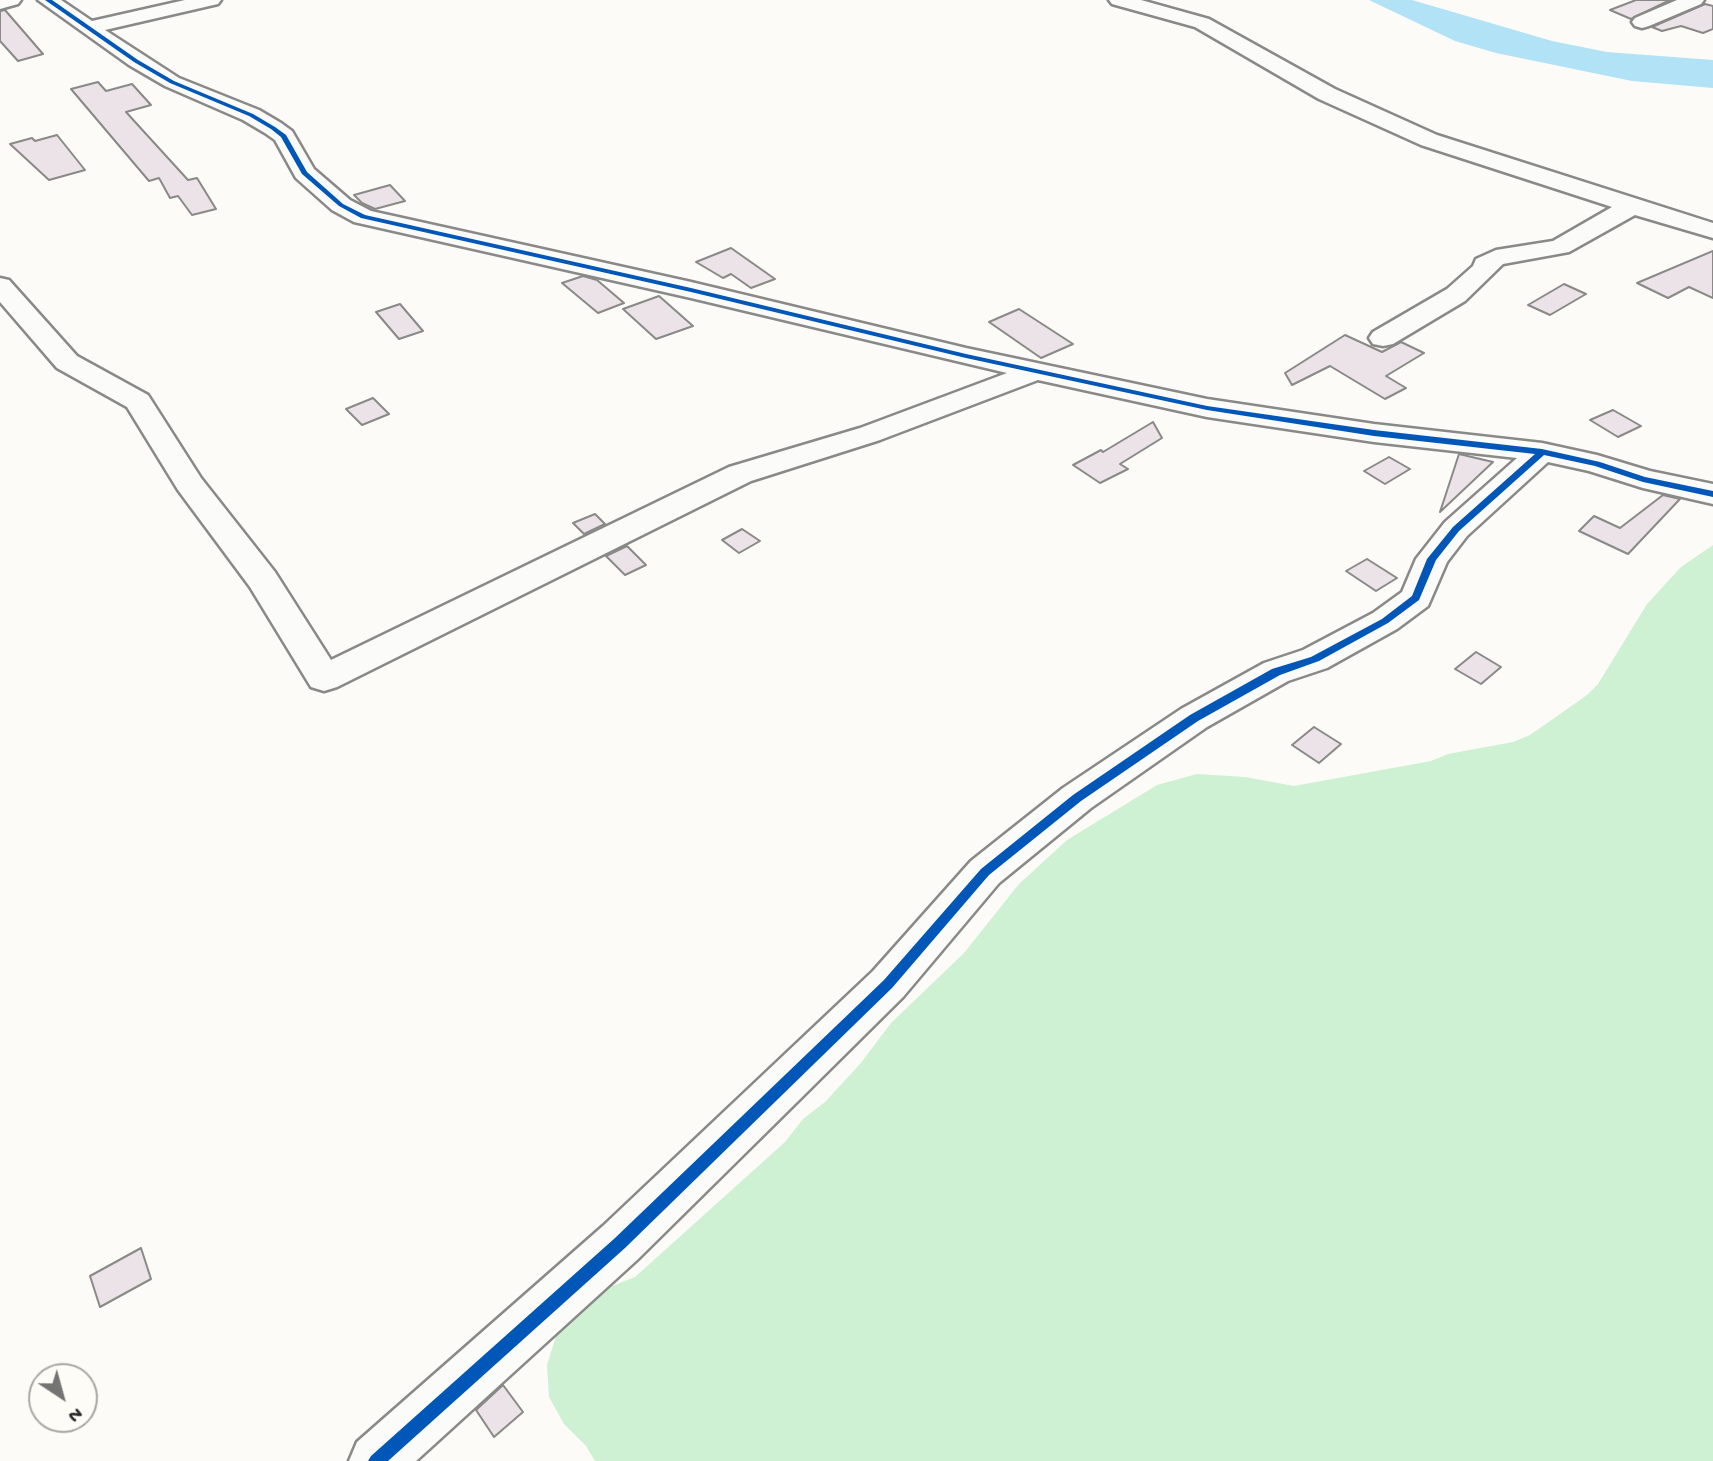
<!DOCTYPE html>
<style>
body{margin:0}
#map{position:relative;width:1713px;height:1461px;overflow:hidden;background:#fcfbf8;font-family:"Gochi Hand",sans-serif}
canvas{display:block}
.north{position:absolute;left:28px;top:1363px;width:70px;height:70px;box-sizing:border-box;background:#fdfcf7;border:2px solid #a9a8a5;border-radius:50%;rotate:144deg;font-size:19px;font-weight:700;line-height:28px;text-align:center;color:#2b2b2b}
.north::after{content:'';display:block;margin:auto;width:24px;height:32px;background:#747473;clip-path:polygon(50% 0,100% 100%,50% 72%,0 100%)}
</style>
<div id="map">
<canvas width="1713" height="1461"></canvas>
<div class="north">N</div>
</div>
<script>
const c = document.querySelector('canvas').getContext('2d');
c.lineJoin = 'round';
function fillPath(path, color) { c.fillStyle = color; c.fill(path, 'evenodd'); }
const shape = rows => new Path2D(rows.map(r => 'M' + r).join(''));
function stroke(path, color, width, dash) { c.strokeStyle = color; c.lineWidth = width; c.lineCap = dash ? 'butt' : 'round'; c.setLineDash(dash || []); c.stroke(path); }
fillPath(shape([
 [1713,545,1713,1461,595,1461,586,1446,564,1424,549,1397,547,1365,557,1333,575,1307,607,1288,635,1277,785,1142,803,1119,825,1102,860,1064,891,1023,964,953,1019,884,1067,840,1157,785,1197,774,1245,777,1294,786,1431,761,1448,754,1513,742,1530,735,1587,695,1598,684,1647,604,1681,567]
]), '#cdf1d2');
fillPath(shape([
 [1369,0,1412,0,1552,41,1607,52,1713,60,1713,88,1632,81,1496,53,1455,41]
]), '#b2e2f5');
const building = shape([
 [1636,0,1670,0,1631,19,1610,10,1636,0],
 [1705,4,1713,6,1713,29,1703,33,1681,26,1662,31,1652,27,1705,4],
 [5,10,43,54,18,61,0,41,0,11,5,10],
 [98,82,106,91,132,84,151,105,126,112,188,180,197,178,216,209,192,215,178,196,170,198,159,178,149,181,71,89,98,82],
 [57,135,85,170,49,180,10,144,32,138,35,141,57,135],
 [390,185,405,201,375,209,362,203,354,195,390,185],
 [731,248,775,279,751,288,731,274,723,278,696,262,731,248],
 [1713,251,1713,298,1689,287,1668,298,1637,283,1713,251],
 [583,276,597,280,624,303,598,313,562,283,583,276],
 [1564,284,1586,294,1550,315,1528,305,1564,284],
 [659,296,693,326,656,339,623,309,659,296],
 [400,304,423,331,399,339,376,312,400,304],
 [1019,309,1073,344,1041,358,989,322,1019,309],
 [1345,335,1382,352,1401,342,1424,353,1386,376,1406,388,1385,399,1330,366,1292,385,1285,373,1345,335],
 [373,398,389,414,362,425,346,409,373,398],
 [1613,410,1641,426,1618,437,1590,420,1613,410],
 [1153,422,1162,438,1120,464,1128,469,1100,483,1073,465,1101,450,1103,452,1153,422],
 [1459,454,1493,462,1440,512,1459,454],
 [1389,457,1410,469,1385,484,1364,471,1389,457],
 [1663,495,1680,499,1628,554,1579,531,1594,516,1620,528,1663,495],
 [595,514,605,524,584,534,573,523,595,514],
 [742,529,760,541,739,553,722,540,742,529],
 [627,546,646,565,625,575,606,556,627,546],
 [1367,559,1397,578,1376,591,1346,571,1367,559],
 [1476,652,1501,667,1481,684,1455,669,1476,652],
 [1314,727,1341,744,1319,763,1292,745,1314,727],
 [141,1248,151,1279,100,1307,90,1276,141,1248],
 [503,1385,523,1412,494,1437,476,1410,503,1385]
]);
fillPath(building, '#ece3e9');
stroke(building, '#898987', 2);
const minor = shape([
 [0,0,21,0,18,4,0,9,0,0],
 [38,0,61,0,92,21,185,0,221,0,218,4,105,30,179,78,259,110,281,123,292,131,314,169,350,200,371,211,691,282,966,348,1207,399,1374,424,1542,443,1597,455,1650,471,1713,484,1713,504,1643,488,1589,471,1548,462,1467,536,1447,562,1428,606,1397,629,1327,668,1288,681,1207,727,1091,808,999,883,903,997,797,1102,637,1260,416,1461,349,1461,357,1442,603,1226,873,971,971,861,1063,788,1181,709,1264,663,1303,650,1373,613,1402,592,1416,559,1445,522,1517,458,1374,442,1207,417,1038,380,880,440,751,481,337,687,324,691,311,687,250,587,178,490,127,407,57,368,0,302,0,278,9,280,77,356,148,395,201,478,275,572,331,660,729,467,860,428,1007,373,691,298,354,222,332,210,296,178,275,140,265,133,243,120,165,86,129,65,38,0],
 [1109,0,1141,0,1209,19,1335,89,1437,135,1713,223,1713,238,1635,215,1569,252,1503,264,1465,301,1393,344,1383,346,1373,344,1369,338,1373,332,1447,289,1473,266,1476,259,1496,250,1553,241,1612,207,1421,145,1319,99,1195,27,1112,4,1109,0],
 [1677,0,1704,0,1701,4,1649,26,1642,28,1635,26,1632,22,1635,18,1677,0]
]);
stroke(minor, '#898987', 5);
fillPath(minor, '#fbfbf9');
fillPath(shape([
 [45,0,52,0,138,60,174,81,253,114,275,127,286,135,307,172,343,204,365,215,691,288,966,354,1207,406,1374,430,1542,449,1600,462,1645,477,1713,491,1713,497,1643,482,1595,466,1544,455,1459,531,1436,560,1419,600,1388,623,1319,661,1280,675,1198,721,1081,801,989,875,892,988,625,1248,388,1461,368,1461,371,1456,615,1238,884,980,981,869,1073,795,1190,715,1272,669,1311,657,1382,619,1412,596,1427,559,1453,527,1535,454,1374,436,1207,410,966,358,691,292,361,218,339,206,302,174,281,137,271,129,249,116,170,83,134,62,45,0]
]), '#0057b8');
</script>
